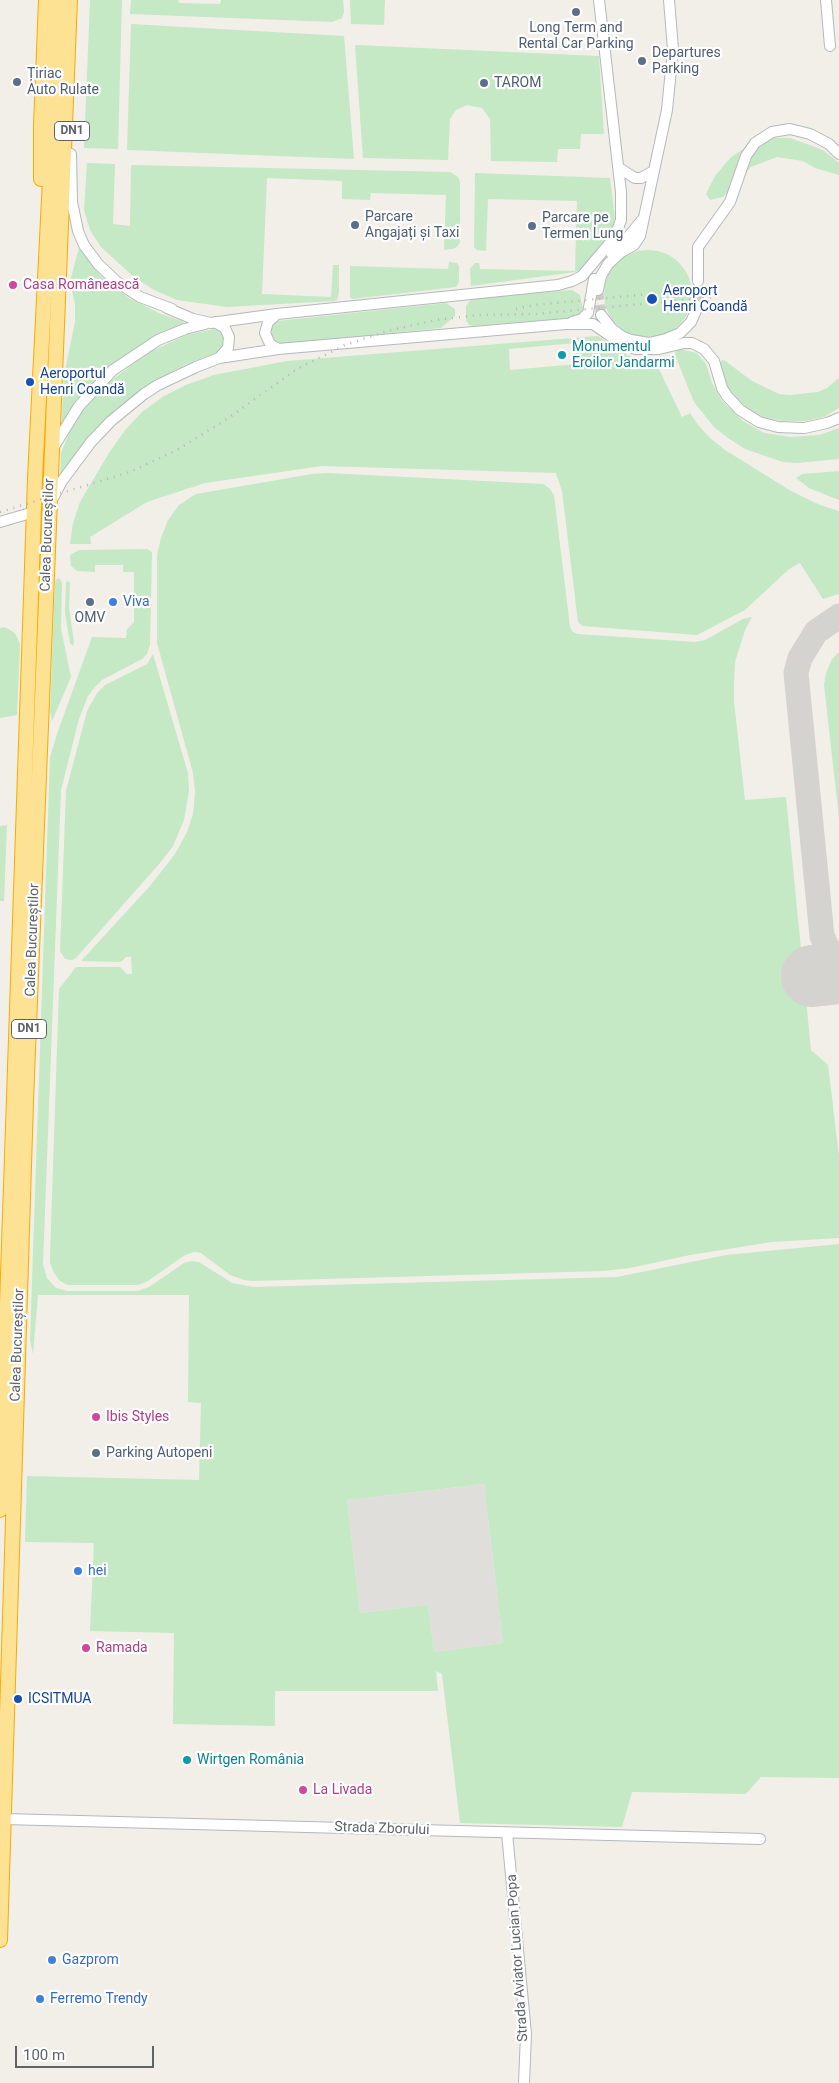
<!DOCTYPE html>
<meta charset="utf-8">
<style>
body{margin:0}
#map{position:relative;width:839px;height:2083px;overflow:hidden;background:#f1efe8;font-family:Roboto,sans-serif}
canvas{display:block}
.scale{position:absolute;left:15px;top:2046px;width:139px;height:22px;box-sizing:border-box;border:2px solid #5f6368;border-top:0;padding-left:6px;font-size:15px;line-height:18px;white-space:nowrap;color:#5f6368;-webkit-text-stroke:4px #fff;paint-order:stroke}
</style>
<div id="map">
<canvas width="839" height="2083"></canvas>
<div class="scale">100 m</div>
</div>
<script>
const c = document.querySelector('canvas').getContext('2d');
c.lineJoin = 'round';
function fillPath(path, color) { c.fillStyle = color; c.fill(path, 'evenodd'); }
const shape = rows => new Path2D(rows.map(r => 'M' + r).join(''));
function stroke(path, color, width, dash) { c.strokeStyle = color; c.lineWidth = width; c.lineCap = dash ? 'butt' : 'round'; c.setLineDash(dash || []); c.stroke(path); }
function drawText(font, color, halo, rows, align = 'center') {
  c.font = font + ' Roboto,sans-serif'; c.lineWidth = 4.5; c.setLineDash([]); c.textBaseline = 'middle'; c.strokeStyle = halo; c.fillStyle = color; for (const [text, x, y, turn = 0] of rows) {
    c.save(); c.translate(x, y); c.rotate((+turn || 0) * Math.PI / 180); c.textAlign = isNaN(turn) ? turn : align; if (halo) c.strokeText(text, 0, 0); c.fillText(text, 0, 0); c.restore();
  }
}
fillPath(shape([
 [484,1484,503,1643,434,1652,428,1605,360,1613,347,1500]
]), '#e0deda');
fillPath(shape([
 [90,0,122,0,118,149,84,148],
 [131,0,178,0,179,3,220,4,221,0,343,0,344,12,342,18,332,22,130,14],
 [350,0,385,0,384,25,351,24],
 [131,24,344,36,354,159,127,150],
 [355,45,599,56,604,134,581,134,580,149,558,149,557,162,491,161,490,119,482,108,467,105,456,110,450,119,448,160,363,158],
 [774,138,790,138,823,150,839,163,839,175,815,168,803,161,777,157,751,167,723,197,710,200,706,194,715,176,731,157,753,143],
 [87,163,115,164,113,224,130,226,131,165,450,172,458,177,460,182,460,242,457,247,452,249,444,250,446,195,371,193,370,200,342,199,342,181,267,178,262,294,331,297,333,265,339,265,339,292,337,300,334,301,227,307,177,300,154,290,134,277,101,247,90,230,84,210],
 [475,173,610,178,615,218,612,230,608,239,582,269,575,272,471,286,470,269,475,263,479,263,480,269,575,271,577,201,488,199,486,251,477,250,474,247],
 [79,248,101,276,129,298,161,314,182,321,186,325,143,346,61,430,64,375,75,322,75,304,70,281],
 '604 294a44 44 0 1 1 88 0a44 44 0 1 1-88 0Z',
 [449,262,457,263,459,266,459,282,456,287,352,299,350,297,350,266,448,269],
 [572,290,580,295,583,309,579,317,574,318,474,326,469,325,466,320,466,306,472,298],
 [446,303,455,309,455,316,441,328,289,344,278,343,273,339,270,330,272,324,277,321],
 [214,329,225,335,227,341,220,352,186,364,149,385,117,409,83,446,60,475,61,453,73,424,90,401,109,382,148,353,186,335],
 [598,336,627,355,658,367,682,417,690,413,698,425,710,438,725,450,791,491,820,505,839,511,839,594,823,599,800,563,789,569,745,610,697,635,582,626,578,622,562,491,556,473,322,466,205,483,147,502,90,537,91,544,70,544,73,523,80,502,109,453,126,429,142,412,164,396,186,385,214,375,287,361],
 [575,343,577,364,510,370,509,349],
 [680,349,697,353,706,364,712,383,722,401,743,421,764,433,791,437,806,436,819,435,839,428,839,459,797,463,783,462,745,449,728,438,714,427,694,402,675,355,676,351],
 [724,360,752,381,779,394,790,395,818,392,827,388,839,378,839,408,824,417,805,421,782,421,757,416,740,402,725,384,720,368,721,361],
 [839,471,839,500,809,488,796,478,802,474],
 [327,473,543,484,549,488,554,495,570,627,572,631,577,634,695,642,705,640,743,619,752,617,745,630,735,662,734,684,734,702,745,800,786,797,811,1050,828,1065,839,1155,839,1238,772,1242,690,1255,630,1268,603,1271,253,1281,244,1280,230,1275,201,1253,194,1252,185,1255,148,1281,138,1285,68,1285,60,1281,54,1273,50,1263,50,1256,59,989,76,967,120,967,127,974,132,974,131,957,126,957,121,962,81,961,150,886,175,854,187,832,193,814,195,792,193,773,157,643,157,555,161,538,168,520,179,505,196,494,312,474],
 [147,549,152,552,150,645,147,654,142,659,102,680,95,687,88,696,79,719,61,790,43,1264,47,1278,56,1288,67,1291,138,1291,149,1287,184,1263,191,1261,199,1262,232,1283,253,1287,617,1277,726,1255,839,1244,839,1778,761,1777,746,1794,632,1792,622,1827,460,1823,442,1674,436,1671,438,1691,275,1691,275,1726,173,1724,174,1633,90,1631,94,1543,25,1542,27,1476,199,1480,201,1403,188,1402,189,1295,38,1295,33,1354,30,1340,50,757,57,734,92,637,126,638,127,629,134,622,134,572,123,572,123,565,95,565,95,572,77,571,71,566,70,555,79,550],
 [484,1484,503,1643,434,1652,428,1605,360,1613,347,1500],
 [58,578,60,579,62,583,61,629,71,677,52,721,50,712,55,581],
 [68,581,70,583,69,608,74,642,73,646,70,643,65,613,66,582],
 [5,627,15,633,20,644,17,715,0,718,0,628],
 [839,652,839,818,824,685,826,673,832,659],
 [153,654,188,773,189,791,184,820,173,846,160,863,76,958,72,960,65,959,60,951,66,791,87,711,97,693,105,685,147,664],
 [7,825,4,901,0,901,0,826]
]), '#c5e8c5');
stroke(shape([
 [839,616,816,632,800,658,796,673,822,936,827,947,839,960]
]), '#d4d3d0', 25);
stroke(shape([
 [812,976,839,973]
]), '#d4d3d0', 62);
stroke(shape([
 [698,281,698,306],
 [598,290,601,315]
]), '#ccccc8', 10, [10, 5]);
const minor = shape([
 [826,0,830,46],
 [71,154,72,202,78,231,84,245,98,264,117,282,140,297,172,309],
 [619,168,635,178,641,178,652,172],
 [611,253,628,237,642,220],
 [698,281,698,247,730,202,746,156,755,143,772,132,790,129,810,134,829,144,839,154],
 [598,290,601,276,608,264,621,252,634,245,640,236,667,110,673,49,669,0],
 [167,308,193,319,211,323,277,314,558,285,572,281,582,276,615,237,621,220,621,192,599,0],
 [277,314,268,322,265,333,270,344,278,349],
 [601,315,612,329,623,337,631,340,649,343,666,339,680,333,691,322,698,306],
 [215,322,225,328,229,337,228,348,219,358],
 [572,322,582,319,588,313,594,279],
 [53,448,79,406,113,370,158,340,185,329,205,324],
 [52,500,62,481,91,442,111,421,144,394,158,385,196,367,219,358,278,349,566,324,593,324,622,344,636,349,659,349,684,343,692,343,704,349,714,361,722,388,727,396,740,410,759,422,778,427,804,428,827,423,839,418],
 [0,522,34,512],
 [4,1819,760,1839],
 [507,1833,526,2034,524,2083]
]);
const highway = shape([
 [41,179,41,126,46,0],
 [0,1510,35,478,59,0],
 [0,1940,26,1101,70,0]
]);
stroke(minor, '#b5b8bc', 12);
stroke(highway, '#f9ab00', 16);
stroke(minor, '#fff', 10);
stroke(highway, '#fde293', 14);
stroke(shape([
 [516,309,534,305,713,288],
 [0,512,130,472,177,450,227,419,297,369,345,345,387,331,436,320,478,315,535,314,714,297]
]), '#b6b7b8', 2.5, [1, 6]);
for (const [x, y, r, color] of [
 [576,12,5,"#5c6f8a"],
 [642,61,5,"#5c6f8a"],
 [17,82,5,"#5c6f8a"],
 [484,83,5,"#5c6f8a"],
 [355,225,5,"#5c6f8a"],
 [532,226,5,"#5c6f8a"],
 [13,285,5,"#d1479c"],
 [652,299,6,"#1a4fb4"],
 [562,355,5,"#0f9aa8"],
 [30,382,5,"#1a4fb4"],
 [90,602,5,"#5c6f8a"],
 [113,602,5,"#3f7fe0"],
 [96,1417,5,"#d1479c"],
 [96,1453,5,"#5c6f8a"],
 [78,1571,5,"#3f7fe0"],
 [86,1648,5,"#d1479c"],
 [18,1699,5,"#1a4fb4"],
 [187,1760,5,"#0f9aa8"],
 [303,1790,5,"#d1479c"],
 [52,1960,5,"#3f7fe0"],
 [40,1999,5,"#3f7fe0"]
]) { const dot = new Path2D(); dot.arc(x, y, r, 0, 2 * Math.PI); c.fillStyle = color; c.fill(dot); stroke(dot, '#fff', 2); }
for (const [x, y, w] of [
 [72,131,35],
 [29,1029,35]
]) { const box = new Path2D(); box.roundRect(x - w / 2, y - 9.5, w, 19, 4); c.fillStyle = '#fff'; c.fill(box); stroke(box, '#5f6368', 1); }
drawText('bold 12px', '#5f6368', null, [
 ["DN1",72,131],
 ["DN1",29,1029]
]);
drawText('14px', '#4e5e75', '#fff', [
 ["Long Term and",576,28,"center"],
 ["Rental Car Parking",576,44,"center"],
 ["Departures",652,53],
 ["Parking",652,69],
 ["Țiriac",27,74],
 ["Auto Rulate",27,90],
 ["TAROM",494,83],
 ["Parcare",365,217],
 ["Angajați și Taxi",365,233],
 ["Parcare pe",542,218],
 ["Termen Lung",542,234],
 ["OMV",90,618,"center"],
 ["Parking Autopeni",106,1453]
], 'left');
drawText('14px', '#b23c85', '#fff', [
 ["Casa Românească",23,285],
 ["Ibis Styles",106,1417],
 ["Ramada",96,1648],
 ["La Livada",313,1790]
], 'left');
drawText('14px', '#164399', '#fff', [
 ["Aeroport",663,291],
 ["Henri Coandă",663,307],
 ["Aeroportul",40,374],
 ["Henri Coandă",40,390],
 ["ICSITMUA",28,1699]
], 'left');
drawText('14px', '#0d838f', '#fff', [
 ["Monumentul",572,347],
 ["Eroilor Jandarmi",572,363],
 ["Wirtgen România",197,1760]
], 'left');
drawText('14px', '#5f6368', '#fff', [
 ["Calea Bucureștilor",48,535,-88],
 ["Calea Bucureștilor",33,940,-88],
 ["Calea Bucureștilor",18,1345,-88],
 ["Strada Zborului",382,1829,2],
 ["Strada Aviator Lucian Popa",518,1958,-94]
]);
drawText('14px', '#366cbe', '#fff', [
 ["Viva",123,602],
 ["hei",88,1571],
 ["Gazprom",62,1960],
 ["Ferremo Trendy",50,1999]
], 'left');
</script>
